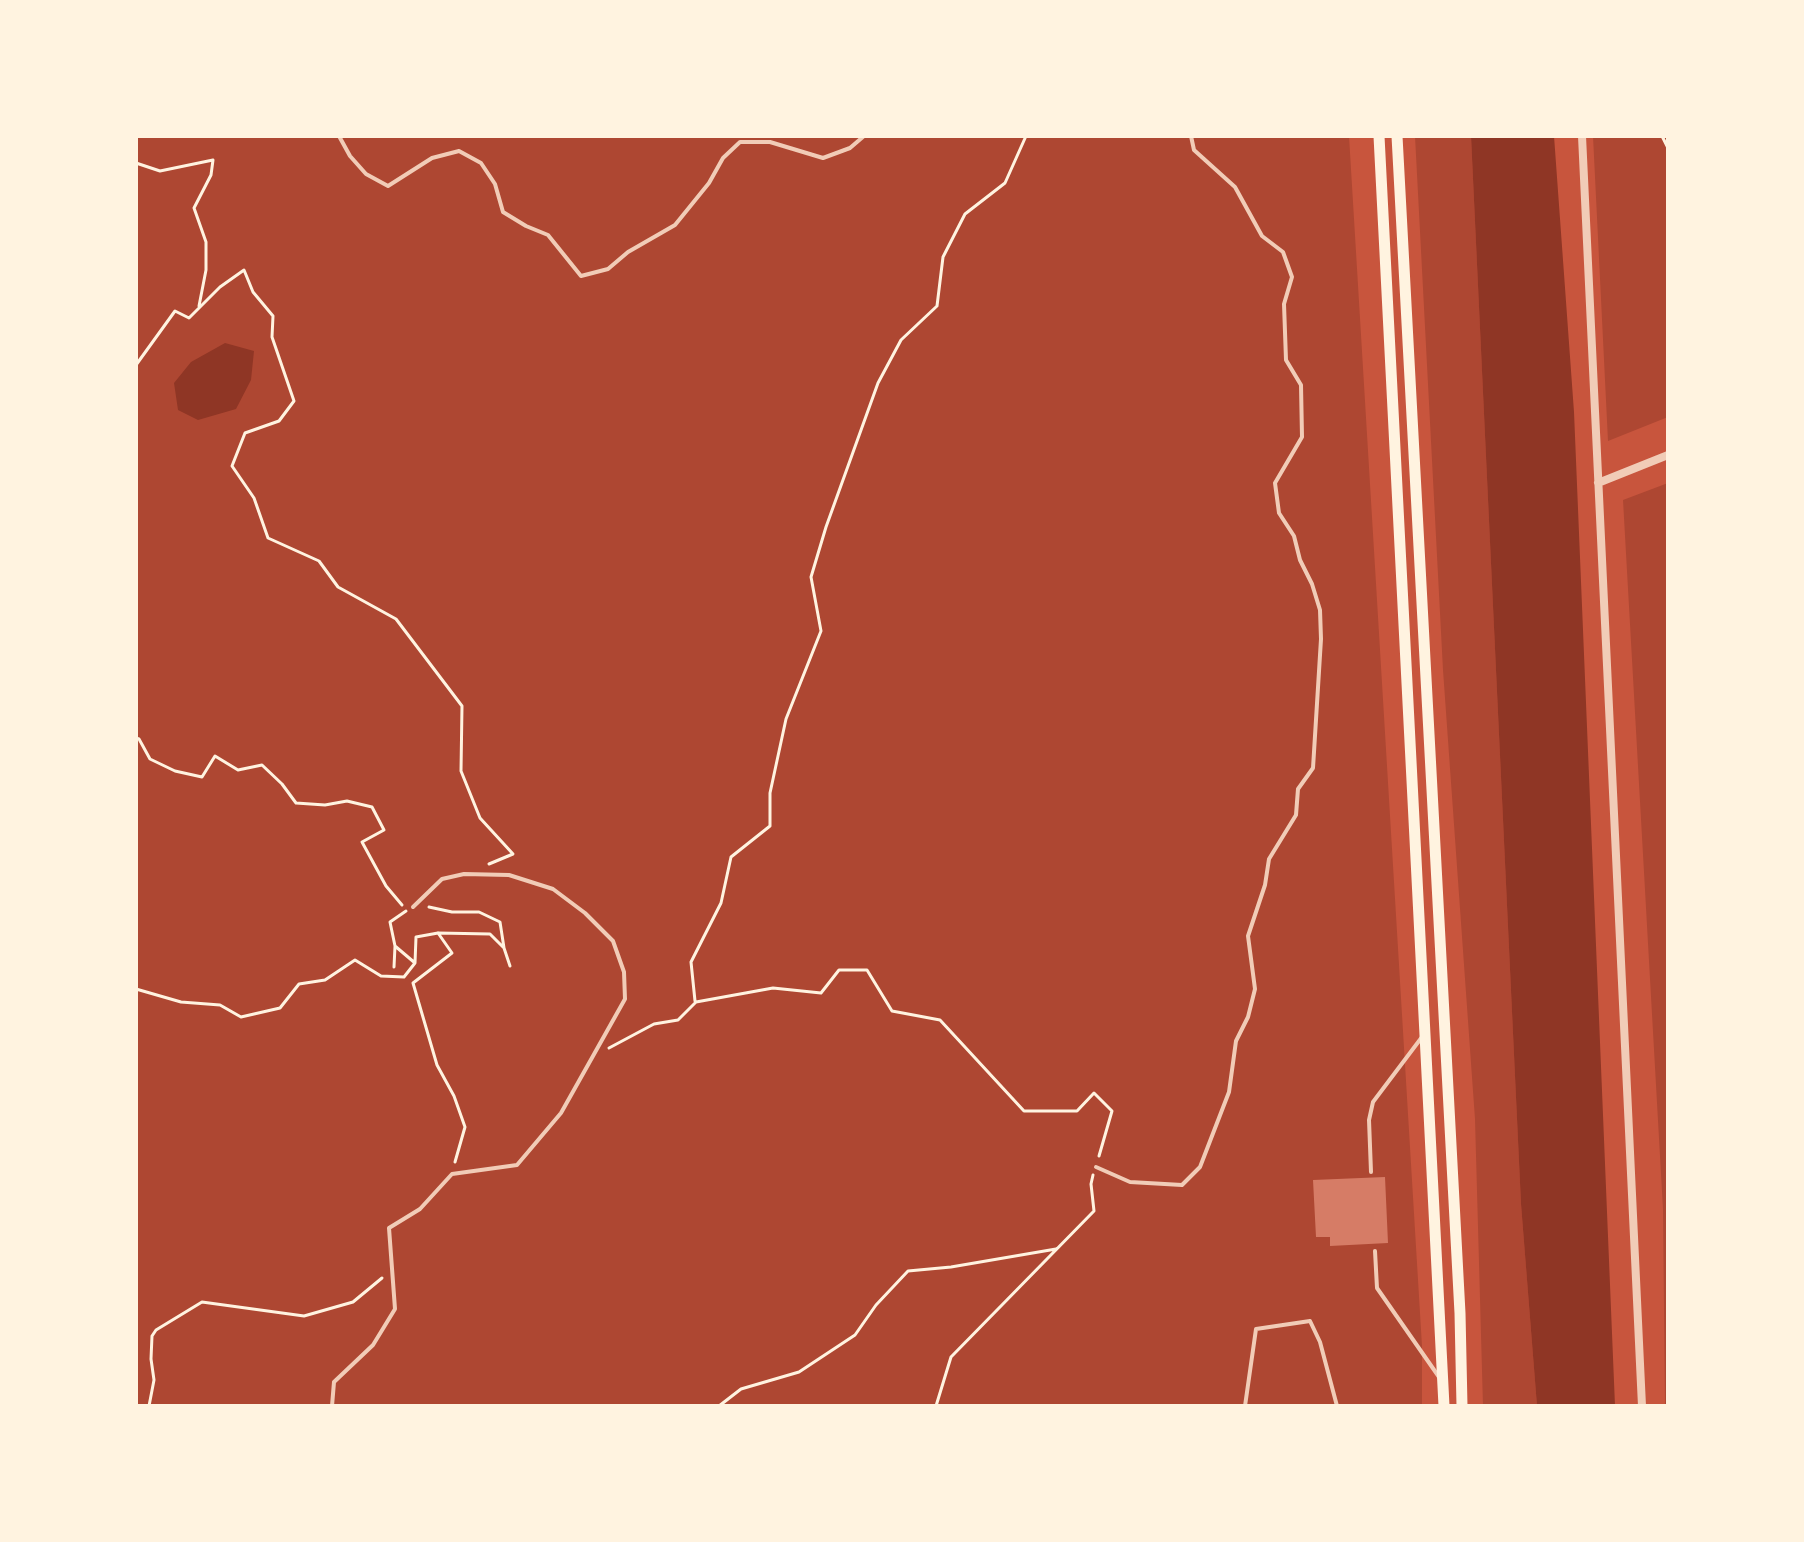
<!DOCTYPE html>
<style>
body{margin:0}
#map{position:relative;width:1804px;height:1542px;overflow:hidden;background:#c8553d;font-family:"DejaVu Sans",sans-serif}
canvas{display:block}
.frame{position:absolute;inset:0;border:138px solid #fff3e0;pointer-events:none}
</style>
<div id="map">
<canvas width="1804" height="1542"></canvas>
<div class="frame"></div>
</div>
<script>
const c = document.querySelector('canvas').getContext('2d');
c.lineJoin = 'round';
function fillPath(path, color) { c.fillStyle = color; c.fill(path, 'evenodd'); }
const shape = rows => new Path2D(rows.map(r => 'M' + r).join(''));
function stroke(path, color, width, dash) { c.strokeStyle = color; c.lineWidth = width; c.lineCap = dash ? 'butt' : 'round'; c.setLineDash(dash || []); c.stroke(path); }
fillPath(shape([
 [136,136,1349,136,1422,1346,1422,1406,136,1406],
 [1415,136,1471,136,1521,1204,1537,1406,1483,1406,1475,1119,1443,670],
 [1593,136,1668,136,1668,417,1608,441],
 [1668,483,1668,1406,1665,1406,1663,1209,1623,500]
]), '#ae4732');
fillPath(shape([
 [1471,136,1554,136,1574,412,1615,1406,1537,1406,1521,1204],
 [225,343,254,351,251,380,236,409,198,420,178,410,174,383,191,362]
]), '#8f3625');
fillPath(shape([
 [1385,1177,1388,1243,1330,1246,1330,1237,1316,1237,1313,1180]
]), '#d67c66');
stroke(shape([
 [1662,136,1668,148],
 [136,163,160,171,213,160,211,175,194,208,206,242,206,270,199,306],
 [136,365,175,311,189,318,220,287,244,270,253,292,273,316,272,337,294,401,279,421,245,433,232,466,254,498,268,538,319,561,338,587,396,619,462,706,461,771,480,818,513,854,489,864],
 [1668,369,1668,390],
 [136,738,139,739,150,759,175,771,202,777,215,756,238,770,262,765,282,784,296,803,325,805,347,801,372,807,384,830,362,842,386,886,402,905],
 [429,907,452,912,479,912,500,922,504,948,510,966],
 [438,933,452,953,413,983,437,1065,454,1096,465,1127,455,1162],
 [395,946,415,963,416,937,438,933,490,934,503,947],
 [394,967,395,946,390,922,406,911],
 [136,989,181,1002,220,1005,241,1017,280,1008,299,984,325,980,355,960,381,976,404,977,415,963],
 [695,1001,691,962,721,903,731,857,770,826,770,793,786,719,821,631,811,577,826,527,878,383,901,340,937,306,943,257,965,214,1005,183,1026,136],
 [609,1048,654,1024,678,1020,696,1002,773,988,821,993,839,970,867,970,892,1011,940,1020,1024,1111,1077,1111,1094,1093,1112,1111,1099,1156],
 [149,1406,154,1380,151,1359,152,1336,156,1330,202,1302,304,1316,353,1302,382,1278],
 [719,1406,741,1389,799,1372,855,1335,876,1305,908,1271,951,1267,1056,1249],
 [936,1406,951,1357,1094,1211,1091,1184,1093,1175]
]), '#fff3e0', 3);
stroke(shape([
 [339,136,350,156,366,174,388,186,432,158,459,151,481,163,495,184,503,212,526,226,548,235,581,276,608,269,628,252,675,225,709,183,723,158,740,142,770,142,823,158,850,148,864,136],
 [1096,1167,1130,1182,1182,1185,1200,1167,1229,1092,1236,1041,1248,1017,1255,989,1248,936,1265,885,1269,859,1296,815,1298,789,1313,768,1321,639,1320,610,1312,584,1300,560,1294,536,1279,513,1275,483,1302,437,1301,385,1286,360,1284,304,1292,277,1283,252,1262,236,1235,187,1194,150,1191,136],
 [1371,1172,1369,1120,1373,1102,1422,1037],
 [1375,1251,1377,1288,1439,1377],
 [332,1406,334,1382,373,1345,395,1309,389,1228,420,1209,452,1174,517,1165,561,1113,625,999,624,972,613,941,585,913,553,889,509,875,464,874,442,879,413,907],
 [1245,1406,1256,1329,1310,1321,1320,1342,1337,1406]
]), '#f1ccb7', 4);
stroke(shape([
 [1582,136,1642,1406],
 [1598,483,1668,455]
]), '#f1ccb7', 8);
stroke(shape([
 [1379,136,1444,1406],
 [1397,136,1460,1313,1462,1406]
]), '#fff3e0', 11);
</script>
